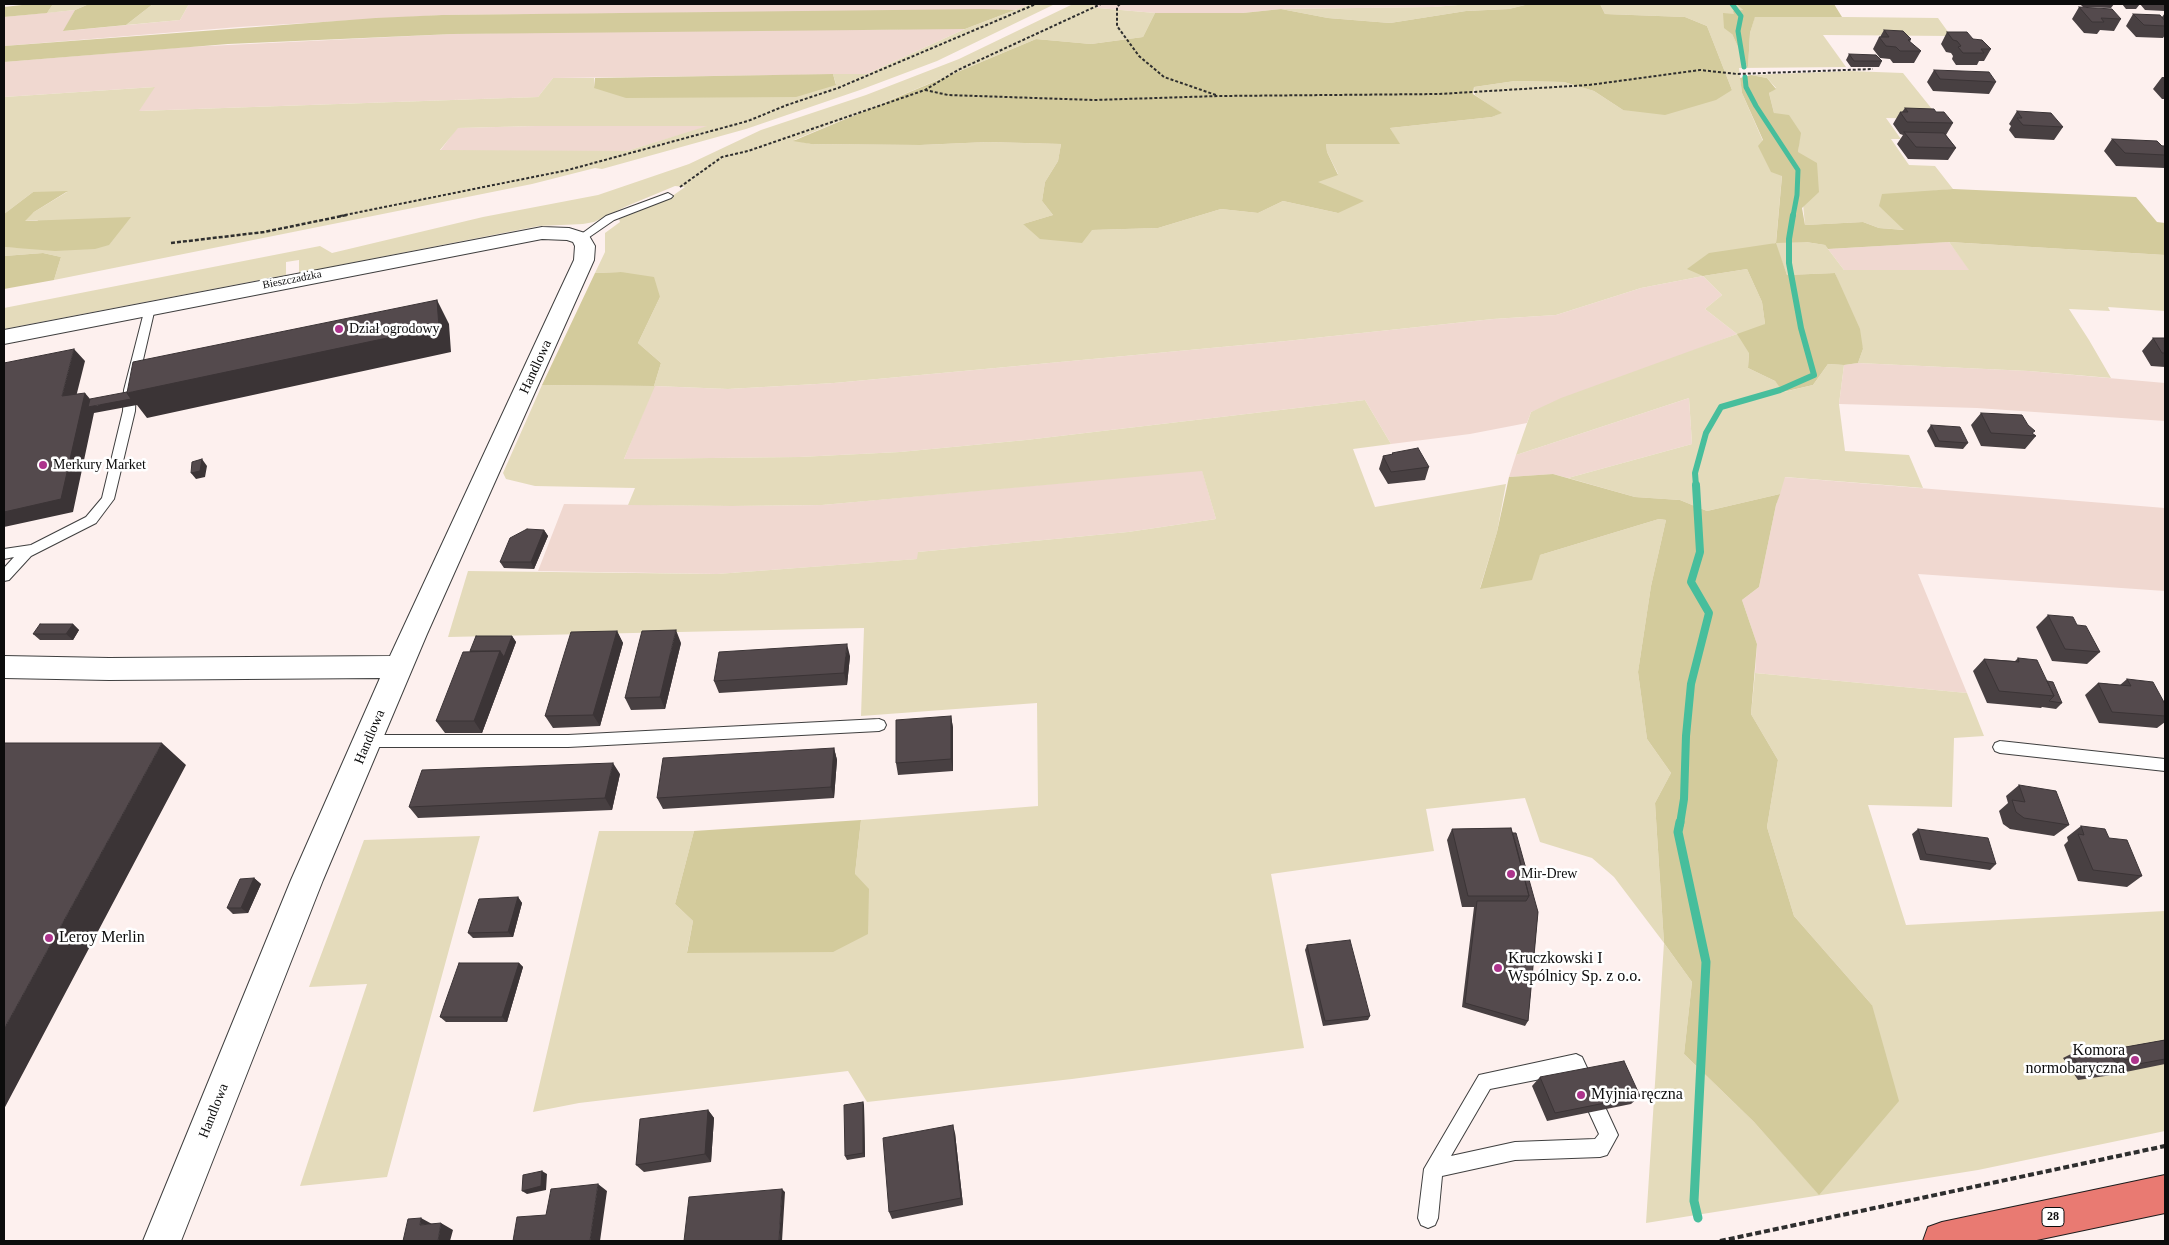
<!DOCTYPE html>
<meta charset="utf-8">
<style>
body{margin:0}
#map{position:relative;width:2169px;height:1245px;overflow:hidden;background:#fdf0ee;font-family:Georgia,serif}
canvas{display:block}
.frame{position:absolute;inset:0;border:5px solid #0c0c0c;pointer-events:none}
</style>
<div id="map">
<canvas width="2169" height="1245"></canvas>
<div class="frame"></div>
</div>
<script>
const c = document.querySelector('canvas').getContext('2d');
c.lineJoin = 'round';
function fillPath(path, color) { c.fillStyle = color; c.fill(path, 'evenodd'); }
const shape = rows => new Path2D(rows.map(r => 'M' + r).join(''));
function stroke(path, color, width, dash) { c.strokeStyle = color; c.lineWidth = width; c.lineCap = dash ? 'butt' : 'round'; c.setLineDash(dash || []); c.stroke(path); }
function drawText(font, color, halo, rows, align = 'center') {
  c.font = font + ' Georgia,serif'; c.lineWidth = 5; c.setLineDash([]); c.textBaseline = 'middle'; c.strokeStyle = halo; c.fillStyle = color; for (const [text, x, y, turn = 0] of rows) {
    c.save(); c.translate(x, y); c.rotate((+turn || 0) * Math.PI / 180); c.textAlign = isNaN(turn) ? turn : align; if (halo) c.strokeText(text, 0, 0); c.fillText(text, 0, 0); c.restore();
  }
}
fillPath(shape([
 [189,4,1023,4,1027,6,1015,10,442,15,239,27,4,46,4,17,75,10,64,31,180,20],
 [1096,4,1471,4,1433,7,1281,9,1243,13,1155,13,1098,8,1092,6],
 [937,28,965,29,867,74,553,78,538,97,138,111,154,87,4,97,4,62,187,47,453,34,663,30,872,30],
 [536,126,709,126,627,151,440,151,457,128],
 [1949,242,1970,270,1844,270,1828,249],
 [1703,276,1722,295,1705,309,1737,334,1531,412,1527,423,1470,434,1391,444,1365,400,1026,440,900,452,799,457,624,459,654,386,728,389,834,383,1286,341,1493,319,1556,315,1641,288],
 [1858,363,2029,371,2165,383,2165,421,1977,408,1839,404,1844,365],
 [1689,398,1692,444,1568,478,1553,474,1509,477,1516,455],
 [1202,470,1216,519,1128,532,918,552,918,559,717,574,538,571,564,504,732,506,822,505],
 [1784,477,2165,508,2165,591,1918,574,1967,693,1755,673,1757,644,1742,600,1759,587,1776,505]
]), '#f0d8d0');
fillPath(shape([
 [53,4,89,4,75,10,47,13],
 [153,4,189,4,180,20,126,25],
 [1031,4,1055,4,937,61,860,90,746,129,602,169,595,168,532,184,54,280,61,257,43,253,4,256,4,247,26,248,38,220,24,221,34,212,67,192,33,192,4,214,4,97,155,87,139,111,538,97,553,78,594,78,594,88,836,84,833,74,867,74,965,29],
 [536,126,707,126,627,151,440,150,458,128],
 [1073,4,1096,4,1093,6,1098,8,1155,13,1143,37,1091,44,1036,39,794,140,811,144,920,145,988,142,1061,144,1058,161,1045,182,1042,201,1053,215,1023,224,1092,230,1158,228,1221,209,1258,213,1283,201,1338,213,1317,181,1338,174,1327,152,1326,144,1399,144,1390,128,1492,117,1501,113,1475,95,1474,87,1515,81,1564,82,1594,91,1623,110,1732,90,1707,26,1685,17,1605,14,1600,4,1736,4,1743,10,1735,14,1732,34,1748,67,1750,33,1755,16,1938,18,1951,36,1823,35,1846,67,1739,68,1742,93,1763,141,1782,175,1776,242,1806,242,1825,245,1844,270,1969,270,1949,242,2165,255,2165,311,2108,307,2110,311,2069,309,2089,340,2111,378,2029,371,1858,363,1863,349,1835,273,1787,275,1775,243,1703,276,1747,269,1762,302,1765,324,1749,353,1748,368,1775,381,1784,392,1813,385,1828,364,1844,365,1839,404,1845,451,1909,455,1923,488,1785,477,1780,494,1707,511,1680,500,1635,497,1568,478,1692,444,1689,398,1516,455,1531,412,1561,398,1737,334,1705,309,1722,295,1703,276,1641,288,1556,315,1493,319,1286,341,834,383,728,389,655,386,624,459,799,457,900,452,1026,440,1365,400,1391,444,1353,449,1375,507,1506,484,1497,532,1480,588,1540,555,1659,519,1666,520,1651,586,1638,672,1647,739,1671,773,1655,803,1664,943,1692,982,1684,1054,1754,1122,1819,1194,1872,1005,1794,916,1767,827,1778,760,1751,714,1755,673,1967,693,1984,736,1954,738,1952,807,1868,805,1906,925,2165,911,2165,1131,1978,1170,1646,1223,1664,943,1614,877,1592,858,1540,842,1525,798,1426,809,1434,851,1271,874,1304,1048,1072,1079,867,1102,848,1071,579,1103,533,1112,599,831,694,831,675,904,693,921,687,952,855,874,861,820,1038,806,1037,703,861,716,864,628,448,637,468,571,717,574,917,559,918,552,1128,532,1216,519,1202,471,822,505,732,506,628,505,635,488,535,486,506,479,503,473,542,385,654,386,661,363,638,343,660,297,621,272,595,273,605,252,605,233,620,222,619,219,668,199,685,187,675,186,627,206,594,222,583,224,539,226,299,273,299,260,286,262,286,275,4,329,4,308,320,246,332,253,483,217,598,195,689,164,761,130,866,95,959,59],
 [1471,4,1529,4,1509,9,1466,11,1390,23,1328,18,1281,9,1433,7],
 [1849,71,1903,73,1940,119,1886,118,1901,139,1891,139,1909,165,1935,166,1953,189,1924,192,1905,230,1879,228,1863,222,1805,225,1798,152,1800,133,1774,113,1769,93,1776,88,1767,78,1751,75],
 [480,836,387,1177,300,1186,367,984,309,987,364,840]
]), '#e4dbbb');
fillPath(shape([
 [31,4,53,4,47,13,4,17,4,7],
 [89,4,153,4,126,25,63,31,75,10],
 [1529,4,1600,4,1605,14,1685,17,1707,26,1732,90,1716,100,1665,115,1623,110,1594,91,1564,82,1515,81,1474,87,1473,94,1502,113,1492,117,1390,128,1400,144,1326,144,1327,152,1338,175,1318,182,1364,201,1338,213,1283,201,1258,213,1221,209,1158,228,1092,230,1082,243,1040,239,1023,224,1053,215,1042,201,1045,182,1058,161,1061,144,988,142,920,145,811,144,793,141,1036,39,1091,44,1143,37,1155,13,1243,13,1281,9,1328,18,1390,23,1466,11,1509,9],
 [1736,4,1834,4,1842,17,1755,17,1750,33,1748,68,1732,34,1724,28,1723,13,1734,14,1733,11,1743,10],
 [983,9,1015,10,965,29,453,34,228,44,4,62,4,46,376,18,442,15],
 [833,74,836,85,796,97,626,98,594,88,595,78],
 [1751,75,1767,78,1776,89,1769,93,1774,113,1789,115,1801,133,1798,152,1817,163,1819,192,1802,208,1805,225,1863,222,1879,228,1904,230,1879,206,1882,194,1953,189,2136,197,2157,222,2165,223,2165,255,1949,242,1828,249,1825,245,1806,242,1776,243,1787,275,1835,273,1860,329,1863,349,1858,363,1844,365,1828,364,1813,385,1783,392,1775,381,1748,368,1749,353,1737,334,1765,324,1762,302,1747,269,1703,276,1687,269,1709,253,1776,243,1782,176,1771,172,1758,146,1763,140,1742,93,1740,78],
 [68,191,34,212,25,221,131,217,109,245,95,249,55,251,4,247,4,214,33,192],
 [43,253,61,257,54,280,4,289,4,256],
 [621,272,654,277,660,297,638,343,661,363,654,386,542,385,595,273],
 [1553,474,1635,497,1680,500,1707,511,1780,494,1776,505,1759,587,1742,600,1757,644,1751,714,1778,760,1767,827,1794,916,1872,1005,1899,1101,1819,1195,1754,1122,1684,1054,1692,982,1664,943,1655,803,1671,773,1647,739,1638,672,1651,586,1666,520,1659,519,1540,555,1532,580,1480,589,1497,532,1509,477],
 [861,820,855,874,869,889,868,934,833,952,687,953,693,921,675,904,694,831]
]), '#d3cb9c');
stroke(shape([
 [1732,4,1741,16,1738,31,1744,67],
 [1745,77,1746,87,1756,106,1798,170,1797,195,1793,216]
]), '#47be9c', 5);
stroke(shape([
 [1696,486,1695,473,1706,433,1721,407,1780,390,1814,375,1801,328,1789,263,1789,239,1793,215]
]), '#47be9c', 6);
stroke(shape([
 [1680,824,1684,799,1686,736,1691,684,1709,613,1691,582,1700,552,1696,485]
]), '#47be9c', 8);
stroke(shape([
 [1680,822,1678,832,1706,962,1694,1201,1698,1218]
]), '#47be9c', 9);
const service = shape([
 [668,193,673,196,671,198,614,220,585,240,577,240,576,238,606,216,668,193],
 [150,305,155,308,136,390,135,411,114,499,96,523,31,556,9,580,4,581,4,568,14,557,4,559,4,549,31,545,86,517,102,498,123,411,124,390,145,308,150,305],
 [879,719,884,721,886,725,884,729,879,731,568,747,369,747,364,745,362,741,364,737,369,735,568,735,879,719],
 [2000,741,2165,759,2165,771,2000,753,1995,751,1993,747,1995,743,2000,741],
 [1576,1054,1582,1057,1618,1135,1607,1155,1600,1157,1515,1160,1442,1176,1438,1218,1435,1225,1428,1228,1421,1225,1418,1218,1424,1169,1479,1075,1576,1054],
 [1571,1073,1599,1134,1595,1139,1515,1142,1451,1156,1490,1089,1571,1073]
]);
const minor = shape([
 [542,227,569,228,588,234,595,246,594,260,427,634,323,880,181,1241,143,1241,291,880,380,678,109,680,4,678,4,656,109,658,390,656,559,292,574,260,575,246,573,242,567,240,542,239,4,344,4,330,542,227]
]);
const primary = shape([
 [2165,1175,2165,1213,2032,1241,1923,1241,1928,1227,1942,1222,2165,1175]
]);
stroke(service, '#3f3f3f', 2);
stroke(minor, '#3f3f3f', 2);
stroke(primary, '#1d1d1d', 2);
stroke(shape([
 [1120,4,1117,7,1117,26,1139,56,1164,77,1216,95],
 [925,90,948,95,1094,100,1219,96,1439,94,1589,85,1700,70,1737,74,1873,69],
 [680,187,722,157,748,151,925,90,958,70,1101,4],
 [340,216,568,170,748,121,787,105,838,88,1036,4]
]), '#2e2e2e', 2, [3, 2]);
stroke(shape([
 [171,243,264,232,347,215]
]), '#2e2e2e', 2.5, [4, 2]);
stroke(shape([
 [1720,1241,2165,1146]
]), '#2e2e2e', 4, [6, 3]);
fillPath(service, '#fff');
fillPath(minor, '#fff');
fillPath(primary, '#e97a72');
fillPath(shape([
 [2080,4,2114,4,2111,8,2083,7],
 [2122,4,2165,4,2165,11,2145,10,2140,4,2136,9,2126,9],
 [2079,7,2121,19,2114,31,2100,30,2097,34,2084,33,2072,19],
 [2165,13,2165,35,2163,38,2136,37,2126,26,2133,14,2162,17],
 [1884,30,1911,39,1910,42,1921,51,1914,63,1893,63,1890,59,1880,58,1873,49,1879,37,1880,37],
 [1947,32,1973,39,1991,49,1984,61,1979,61,1977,65,1956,65,1952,59,1953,56,1951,53,1946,52,1941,44],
 [1849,54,1882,61,1879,67,1851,67,1846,60],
 [1934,70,1996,82,1989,94,1933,91,1927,82],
 [2162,77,2165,77,2165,99,2162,99,2153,89],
 [1905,108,1936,112,1953,123,1946,135,1956,148,1948,160,1908,159,1897,144,1903,135,1900,134,1893,124,1900,112,1902,112],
 [2017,111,2063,127,2054,140,2015,138,2009,130,2011,126,2009,124],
 [2112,139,2165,146,2165,168,2116,166,2104,151],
 [2153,338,2165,338,2165,367,2151,366,2142,351],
 [1981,413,2033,434,2036,436,2025,449,1981,446,1971,425],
 [1931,425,1968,443,1963,449,1935,447,1927,431],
 [1392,453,1429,467,1425,480,1388,484,1379,469,1383,456,1392,455],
 [544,530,548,536,534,569,504,568,500,562],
 [2048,615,2077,625,2100,652,2087,664,2052,661,2036,627],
 [73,624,79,630,73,640,40,640,33,634],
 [617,631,623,643,600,726,553,728,545,716],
 [512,636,516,642,482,733,445,733,436,721,470,651],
 [681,643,665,709,631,710,625,698],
 [850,656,847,685,719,693,714,681],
 [2018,658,2047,681,2062,703,2056,709,2042,707,2041,708,1987,703,1973,671,1984,659,2015,661],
 [2127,679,2165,704,2165,722,2157,728,2099,723,2085,695,2098,683,2120,685],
 [951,716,953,728,953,771,898,775,896,763],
 [834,748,837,760,834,798,663,809,657,798],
 [620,774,612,810,418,818,409,807],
 [2019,785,2069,825,2054,836,2010,829,2003,824,1999,811,2008,803,2006,796],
 [2081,826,2109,838,2142,876,2127,887,2078,881,2064,845,2068,841,2067,837],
 [1511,828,1538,912,1528,1021,1525,1026,1462,1007,1474,907,1462,907,1447,840,1452,829],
 [1918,829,1996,864,1990,870,1920,860,1912,834],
 [254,878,261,884,248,913,233,914,227,908],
 [518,897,522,903,513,937,473,938,468,933],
 [1307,945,1370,1016,1368,1020,1323,1026,1305,950],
 [519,963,523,967,507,1022,446,1022,440,1017],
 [2165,1040,2165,1064,2116,1074,2115,1073,2112,1075,2078,1080,2063,1058,2071,1054,2110,1054,2120,1048],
 [1540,1077,1640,1096,1631,1104,1547,1121,1532,1086],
 [863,1102,864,1106,865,1157,847,1160,845,1156],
 [708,1110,714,1118,711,1162,644,1172,636,1165],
 [955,1133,963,1205,892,1219,889,1212]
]), '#484042');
fillPath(shape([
 [437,300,449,324,451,352,147,418,137,405,94,413,73,512,4,527,4,512,85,393,96,406,127,393],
 [74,349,85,361,73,409,62,396],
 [202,459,207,466,205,477,196,479,191,473],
 [544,530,548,536,534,569,531,562],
 [73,624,79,630,73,640,66,634],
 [676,630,681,643,665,709,660,697],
 [617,631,623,643,600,726,593,715],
 [512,636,516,642,482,733,474,721,500,651],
 [847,644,850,656,847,685,844,673],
 [951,716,953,728,953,771,951,759],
 [162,743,186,765,4,1109,4,1029],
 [834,748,837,760,834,798,831,787],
 [613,763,620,774,612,810,605,798],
 [254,878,261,884,248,913,241,908],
 [518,897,522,903,513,937,508,932],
 [519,963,523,967,507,1022,502,1017],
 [863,1102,864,1106,865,1157,863,1153],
 [708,1110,714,1118,711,1162,705,1154],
 [953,1125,955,1133,963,1205,961,1198],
 [542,1171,547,1174,546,1190,527,1194,522,1191],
 [598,1184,607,1191,600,1241,590,1241],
 [782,1189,785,1192,782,1241,779,1241],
 [421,1218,432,1224,420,1225],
 [441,1223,453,1230,450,1241,438,1241]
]), '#3b3436');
const building = shape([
 [2079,7,2112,9,2121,19,2101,18,2104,22,2092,22,2079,7],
 [2133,14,2160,15,2165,21,2165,26,2144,25,2133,14],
 [1884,30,1903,31,1911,39,1908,40,1921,51,1900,51,1896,47,1886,46,1879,37,1889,37,1884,30],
 [1947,32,1967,32,1973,39,1982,40,1991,49,1981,49,1984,53,1963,53,1958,47,1961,46,1957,41,1953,40,1947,32],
 [1849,54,1876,55,1882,61,1854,61,1849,54],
 [1934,70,1989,72,1996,82,1940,79,1934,70],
 [1905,108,1934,109,1936,112,1944,112,1953,123,1907,122,1900,112,1908,112,1905,108],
 [2017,111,2051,113,2063,127,2023,125,2017,118,2022,118,2017,111],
 [1904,132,1944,133,1956,148,1916,147,1904,132],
 [2112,139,2157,141,2162,146,2165,146,2165,155,2125,153,2112,139],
 [437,300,439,327,127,393,133,362,437,300],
 [2153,338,2165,338,2165,353,2162,353,2153,338],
 [74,349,62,396,85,393,61,499,4,512,4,363,74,349],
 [127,392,127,393,131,399,88,407,90,399,127,392],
 [1981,413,2022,415,2028,425,2035,431,2032,433,2036,436,1991,433,1981,413],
 [1931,425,1960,427,1968,443,1939,441,1931,425],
 [1418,448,1429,467,1391,472,1383,456,1393,454,1392,453,1418,448],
 [202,459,200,471,191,473,192,462,202,459],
 [527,529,544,530,531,562,500,562,510,538,527,529],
 [2048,615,2073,617,2077,625,2086,626,2100,652,2065,649,2048,615],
 [40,624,73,624,66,634,33,634,40,624],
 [676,630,660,697,625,698,642,631,676,630],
 [617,631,593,715,545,716,571,632,617,631],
 [476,636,512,636,504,657,500,651,470,651,476,636],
 [847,644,844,673,714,681,719,652,847,644],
 [500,651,474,721,436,721,463,652,500,651],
 [2018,658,2037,660,2054,696,1999,691,1984,659,2019,662,2018,658],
 [2127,679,2153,682,2165,704,2165,716,2112,712,2098,683,2131,686,2127,679],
 [2047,681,2053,682,2062,703,2049,701,2054,696,2047,681],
 [951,716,951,759,896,763,896,720,951,716],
 [4,743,162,743,4,1029,4,743],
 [834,748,831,787,657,798,663,758,834,748],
 [613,763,605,798,409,807,422,770,613,763],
 [2019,785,2056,791,2069,825,2024,818,2016,812,2012,800,2025,802,2019,785],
 [2081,826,2105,829,2109,838,2127,840,2142,876,2093,870,2078,834,2084,835,2081,826],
 [1511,828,1529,896,1468,896,1452,829,1511,828],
 [1918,829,1988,838,1996,864,1926,854,1918,829],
 [1513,833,1516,833,1538,912,1528,1021,1465,1003,1477,901,1526,901,1529,896,1513,833],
 [254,878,241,908,227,908,240,879,254,878],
 [518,897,508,932,468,933,479,899,518,897],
 [1350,940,1370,1016,1325,1021,1307,945,1350,940],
 [459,963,519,963,502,1017,440,1017,459,963],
 [2165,1040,2165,1059,2133,1065,2129,1059,2125,1060,2121,1055,2124,1054,2120,1048,2165,1040],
 [2105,1048,2121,1070,2087,1076,2071,1054,2105,1048],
 [1624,1061,1640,1096,1555,1113,1540,1077,1624,1061],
 [863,1102,863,1153,845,1156,844,1105,863,1102],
 [708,1110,705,1154,636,1165,640,1119,708,1110],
 [953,1125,961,1198,889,1212,883,1138,953,1125],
 [542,1171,541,1186,522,1191,523,1175,542,1171],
 [598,1184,590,1241,513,1241,517,1217,546,1215,551,1189,598,1184],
 [782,1189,779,1241,684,1241,689,1197,782,1189],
 [421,1218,420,1225,441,1223,438,1241,403,1241,408,1219,421,1218]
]);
fillPath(building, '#544a4d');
stroke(building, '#3b3436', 1);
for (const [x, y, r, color] of [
 [339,329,5,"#ad348c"],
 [43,465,5,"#ad348c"],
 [1511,874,5,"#ad348c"],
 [49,938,5,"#ad348c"],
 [1498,968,5,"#ad348c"],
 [2135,1060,5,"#ad348c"],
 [1581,1095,5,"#ad348c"]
]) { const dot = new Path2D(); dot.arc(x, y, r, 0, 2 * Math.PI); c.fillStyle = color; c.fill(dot); stroke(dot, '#fff', 2); }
drawText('11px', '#0c0c0c', '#fff', [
 ["Bieszczadzka",292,280,-11]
]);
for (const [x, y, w] of [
 [2053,1217,22]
]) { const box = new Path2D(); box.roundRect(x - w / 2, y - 9.5, w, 19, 4); c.fillStyle = '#fff'; c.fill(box); stroke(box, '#0c0c0c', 1); }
drawText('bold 12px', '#0c0c0c', null, [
 ["28",2053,1217]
]);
drawText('14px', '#0c0c0c', '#fff', [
 ["Dział ogrodowy",349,329],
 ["Merkury Market",53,465],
 ["Mir-Drew",1521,874]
], 'left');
drawText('14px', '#0c0c0c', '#fff', [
 ["Handlowa",536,367,-65],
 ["Handlowa",370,737,-67],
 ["Handlowa",214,1111,-68]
]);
drawText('16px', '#0c0c0c', '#fff', [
 ["Leroy Merlin",59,938],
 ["Kruczkowski I",1508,959],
 ["Wspólnicy Sp. z o.o.",1508,977],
 ["Komora",2125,1051,"right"],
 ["normobaryczna",2125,1069,"right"],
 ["Myjnia ręczna",1591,1095]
], 'left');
</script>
